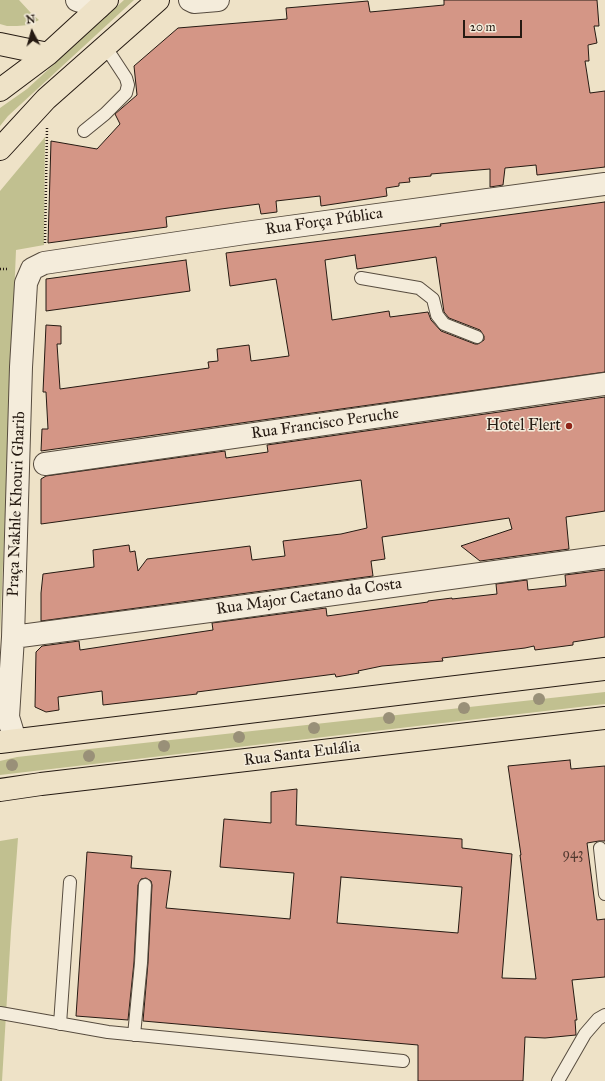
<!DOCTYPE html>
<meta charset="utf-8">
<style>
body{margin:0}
#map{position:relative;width:605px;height:1081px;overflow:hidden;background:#eee2c7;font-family:"IM FELL Great Primer",serif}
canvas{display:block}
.north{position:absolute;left:12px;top:12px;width:40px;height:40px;-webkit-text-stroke:3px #f4ecdb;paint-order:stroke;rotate:354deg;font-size:11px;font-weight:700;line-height:16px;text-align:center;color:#251a12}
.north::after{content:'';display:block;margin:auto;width:14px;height:18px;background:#251a12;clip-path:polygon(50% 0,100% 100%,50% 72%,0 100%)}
.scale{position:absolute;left:463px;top:20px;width:59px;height:18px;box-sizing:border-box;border:2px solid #251a12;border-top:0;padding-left:5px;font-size:12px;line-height:14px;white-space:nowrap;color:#251a12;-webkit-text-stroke:3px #f4ecdb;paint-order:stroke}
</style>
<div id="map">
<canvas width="605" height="1081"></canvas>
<div class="north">N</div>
<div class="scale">20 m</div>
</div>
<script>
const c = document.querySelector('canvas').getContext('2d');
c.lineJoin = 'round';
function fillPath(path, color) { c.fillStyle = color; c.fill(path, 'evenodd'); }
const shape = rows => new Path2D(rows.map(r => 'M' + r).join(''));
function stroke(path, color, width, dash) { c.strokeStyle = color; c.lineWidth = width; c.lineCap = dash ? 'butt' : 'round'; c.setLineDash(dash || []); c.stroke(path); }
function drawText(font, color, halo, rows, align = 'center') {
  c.font = font + ' "IM FELL Great Primer",serif'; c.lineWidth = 3; c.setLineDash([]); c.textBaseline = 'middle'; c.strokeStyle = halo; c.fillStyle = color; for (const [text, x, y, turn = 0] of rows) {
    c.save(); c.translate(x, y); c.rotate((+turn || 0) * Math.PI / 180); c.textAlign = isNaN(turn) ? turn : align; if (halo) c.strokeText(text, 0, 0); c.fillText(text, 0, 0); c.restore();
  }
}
fillPath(shape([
 [0,0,19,0,31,13,39,20,29,25,17,26,7,26,0,24],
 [124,0,134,0,8,116,0,126,0,108,27,89],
 [45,137,44,245,16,250,0,635,0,191],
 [605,692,605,704,0,775,0,761,17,757],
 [18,838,11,931,2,1081,0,1081,0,841]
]), '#c1c090');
const building = shape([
 [444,0,597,0,599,26,594,26,597,43,588,45,589,61,585,61,590,93,605,91,605,167,537,175,536,165,505,168,503,185,490,187,490,169,431,174,431,176,409,178,410,182,399,183,399,186,386,188,387,196,321,206,320,196,276,201,277,212,261,214,259,204,221,209,166,217,167,227,48,243,51,141,97,149,120,124,115,114,137,95,134,66,178,28,287,19,286,8,368,1,370,12,444,5,444,0],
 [605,202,605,372,41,451,42,429,48,429,46,392,43,392,46,325,61,326,61,344,57,344,60,389,209,368,208,362,218,361,217,349,249,345,251,361,289,356,276,279,230,286,226,253,441,226,440,224,605,202],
 [355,255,357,269,436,257,444,312,449,318,480,330,484,336,484,340,478,344,475,344,441,331,431,320,428,312,390,317,389,311,332,320,325,260,355,255],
 [186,260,190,291,46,311,46,279,186,260],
 [605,397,605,511,566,517,569,549,480,561,461,546,512,529,509,518,382,537,385,559,371,561,373,576,41,621,41,593,43,574,94,567,93,550,129,545,130,552,135,551,138,571,147,559,250,546,252,560,285,556,283,541,341,534,367,528,361,480,41,524,41,479,46,476,225,451,226,458,268,452,267,445,605,397],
 [605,570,605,637,573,642,573,645,535,650,534,646,525,648,442,658,443,661,382,666,358,671,359,673,336,677,335,674,197,692,197,694,103,705,102,691,58,697,59,710,46,712,35,707,36,652,42,646,79,641,80,650,213,630,212,623,326,608,327,616,428,602,428,601,452,598,452,599,497,594,496,584,527,580,528,590,566,586,565,575,605,570],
 [570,760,571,769,605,766,605,841,599,841,587,843,597,920,605,919,605,977,572,980,577,1020,575,1020,576,1035,545,1038,525,1037,523,1081,418,1081,418,1045,143,1021,148,963,152,885,151,881,146,878,141,879,138,885,134,962,128,1020,76,1016,87,852,132,856,131,868,171,871,166,908,290,919,294,873,220,867,224,819,271,823,271,792,297,789,296,825,462,839,462,848,512,854,502,978,536,979,520,855,521,855,508,766,570,760],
 [341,877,462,887,458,933,337,923,341,877]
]);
fillPath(building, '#d49686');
stroke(building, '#251a12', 1);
const service = shape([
 [84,131,105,114,126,93,128,85,126,78,105,46],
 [361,278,419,288,433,299,437,315,444,324,477,337],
 [600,848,605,894],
 [0,1013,108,1032,403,1061],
 [60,1024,70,882],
 [134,1035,141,963,145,885],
 [558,1081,585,1034,598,1019,605,1015]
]);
const minor = shape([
 [77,0,99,7],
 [190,0,194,2,218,0],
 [45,464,605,384],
 [13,637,217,610,605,557],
 [15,740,8,717,13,637,21,367,26,283,32,269,44,263,245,233,605,184]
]);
const primary = shape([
 [0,44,48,54],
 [0,90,48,54,107,0],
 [0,149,46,99,158,0],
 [0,742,605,669],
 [0,790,41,784,605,718]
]);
stroke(service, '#574c3f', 14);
stroke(minor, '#574c3f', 24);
stroke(primary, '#251a12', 24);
stroke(shape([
 [45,243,47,128],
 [0,269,9,269]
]), '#251a12', 2.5, [1, 2]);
stroke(service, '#f4ecdb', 12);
stroke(minor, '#f4ecdb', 22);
stroke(primary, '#eee2c7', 22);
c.fillStyle = '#999078';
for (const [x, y] of [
 [539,699],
 [464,708],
 [389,718],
 [314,728],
 [239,737],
 [164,746],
 [89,756],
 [12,765]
]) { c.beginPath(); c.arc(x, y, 6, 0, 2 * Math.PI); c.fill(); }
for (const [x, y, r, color] of [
 [569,426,4,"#8f2418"]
]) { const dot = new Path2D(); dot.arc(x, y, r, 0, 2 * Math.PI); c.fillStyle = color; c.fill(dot); stroke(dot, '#f4ecdb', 1.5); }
drawText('14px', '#51392f', null, [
 ["943",573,855]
]);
drawText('16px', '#251a12', '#f4ecdb', [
 ["Rua Força Pública",324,222,-8],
 ["Rua Francisco Peruche",325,424,-8],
 ["Praça Nakhle Khouri Gharib",17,504,-88],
 ["Rua Major Caetano da Costa",309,597,-8],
 ["Rua Santa Eulália",302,754,-7]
]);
drawText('16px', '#251a12', '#f4ecdb', [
 ["Hotel Flert",561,426]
], 'right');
</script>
